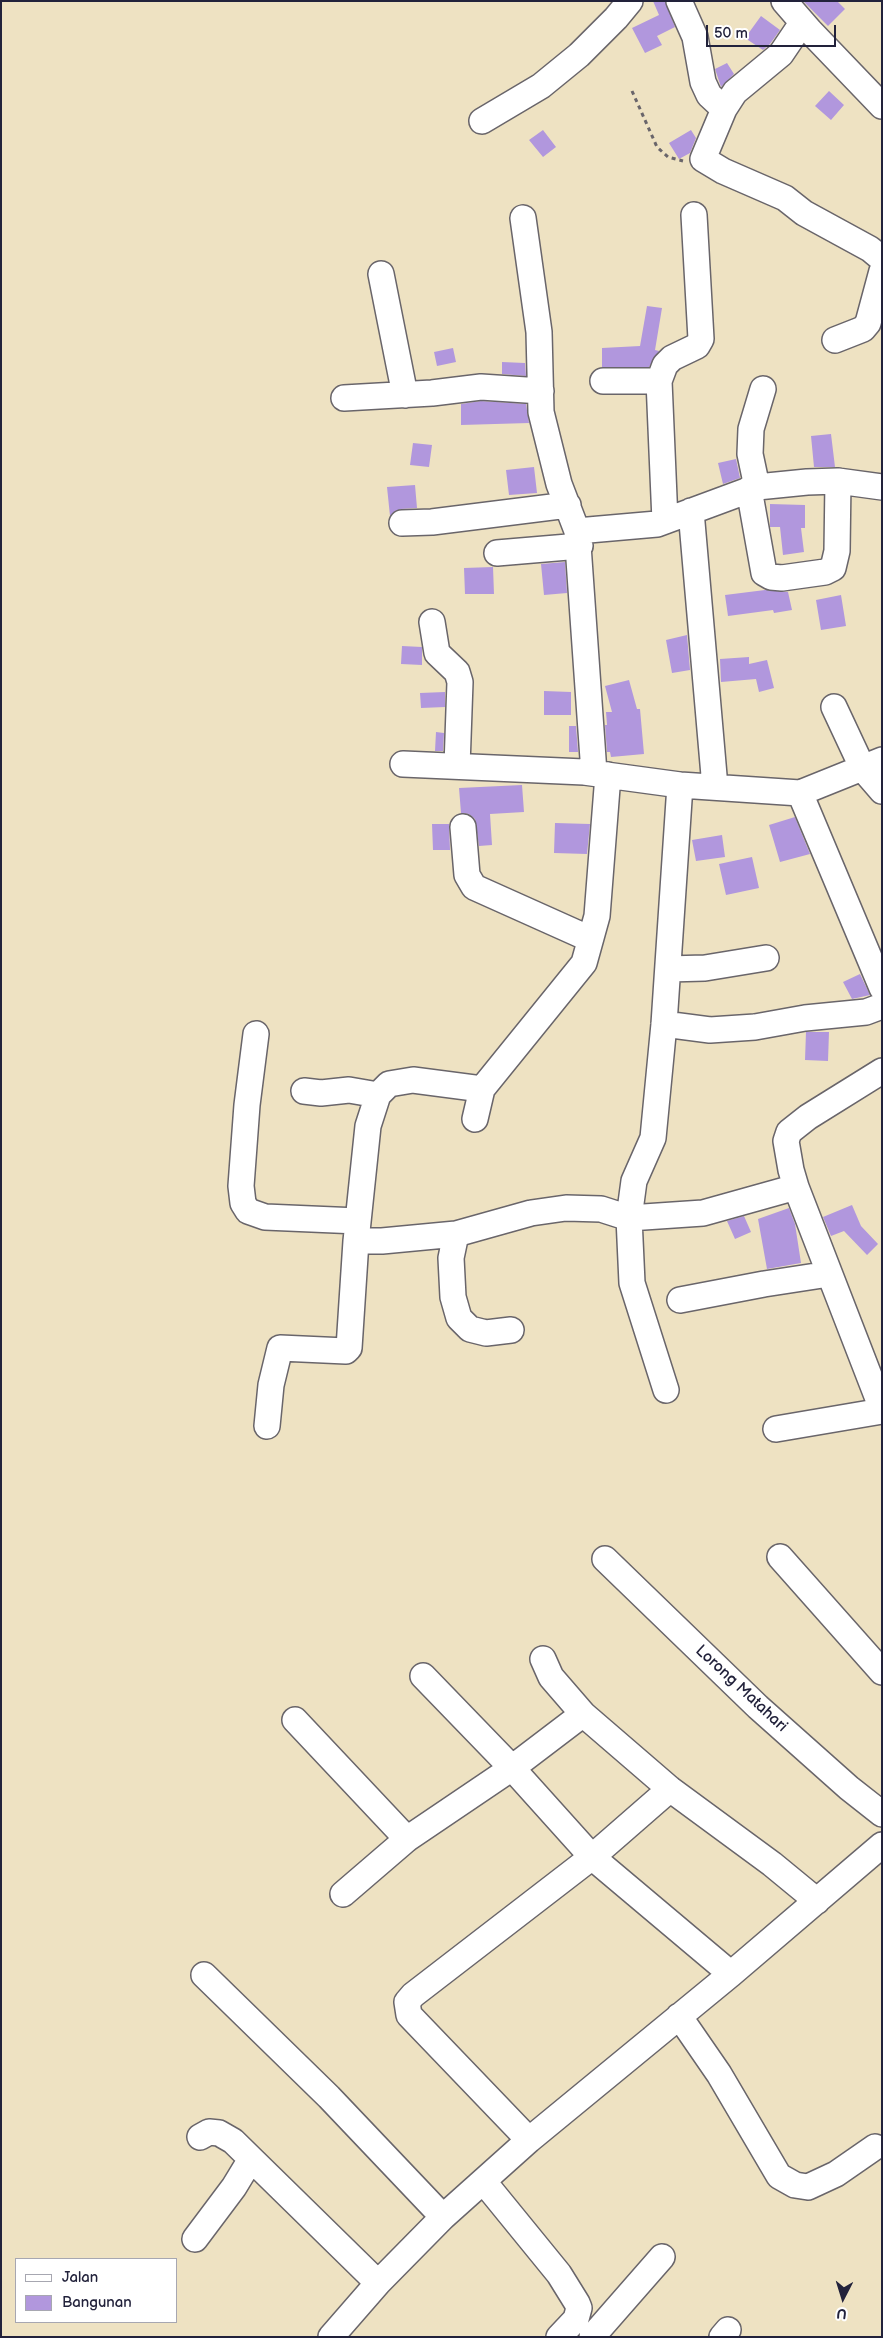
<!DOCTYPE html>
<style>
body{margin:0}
#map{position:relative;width:883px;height:2338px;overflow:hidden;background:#eee2c2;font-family:"Balsamiq Sans",sans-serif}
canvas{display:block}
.frame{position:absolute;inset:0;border:2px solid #22223b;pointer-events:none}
.legend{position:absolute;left:15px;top:2258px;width:162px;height:65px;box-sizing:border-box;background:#fff;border:1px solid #a7a7b1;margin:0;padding:6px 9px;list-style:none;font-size:15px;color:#22223b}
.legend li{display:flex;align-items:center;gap:10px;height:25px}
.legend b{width:25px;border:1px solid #a7a7b1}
.north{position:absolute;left:818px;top:2273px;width:50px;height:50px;-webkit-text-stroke:4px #fff;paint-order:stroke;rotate:185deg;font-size:14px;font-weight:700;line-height:20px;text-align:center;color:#22223b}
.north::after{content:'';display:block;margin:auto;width:18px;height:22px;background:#22223b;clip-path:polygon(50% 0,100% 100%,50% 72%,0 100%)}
.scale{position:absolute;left:706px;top:25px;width:130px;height:22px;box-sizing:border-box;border:2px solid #22223b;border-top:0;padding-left:6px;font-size:15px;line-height:18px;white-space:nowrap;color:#22223b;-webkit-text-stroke:4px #fff;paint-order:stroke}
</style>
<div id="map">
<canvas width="883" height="2338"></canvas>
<div class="frame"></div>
<ul class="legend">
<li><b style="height:6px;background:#fff"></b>Jalan</li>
<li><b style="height:14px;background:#b197dd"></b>Bangunan</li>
</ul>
<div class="north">U</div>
<div class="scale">50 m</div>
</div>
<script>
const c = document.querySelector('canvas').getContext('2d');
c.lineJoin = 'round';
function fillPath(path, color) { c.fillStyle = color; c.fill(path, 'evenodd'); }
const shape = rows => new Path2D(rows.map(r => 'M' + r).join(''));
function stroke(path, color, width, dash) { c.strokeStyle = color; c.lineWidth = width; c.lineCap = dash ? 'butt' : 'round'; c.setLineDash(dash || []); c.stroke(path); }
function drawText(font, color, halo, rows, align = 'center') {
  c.font = font + ' "Balsamiq Sans",sans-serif'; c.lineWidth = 4; c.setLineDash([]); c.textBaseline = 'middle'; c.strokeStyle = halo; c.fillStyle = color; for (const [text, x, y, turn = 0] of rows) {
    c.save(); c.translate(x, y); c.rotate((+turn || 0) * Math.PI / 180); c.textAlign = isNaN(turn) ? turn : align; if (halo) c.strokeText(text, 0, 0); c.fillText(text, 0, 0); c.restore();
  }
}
fillPath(shape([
 [653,1,665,1,675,27,657,36,662,45,645,53,632,28,659,15],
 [803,1,837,1,845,9,828,26],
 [761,16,780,30,770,44,763,50,745,38],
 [727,63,734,74,721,87,715,69],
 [829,91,844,105,831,120,815,106],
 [543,130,556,147,543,157,529,140],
 [691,130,696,138,690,153,679,159,669,143],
 [647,306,662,308,655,350,659,351,649,367,602,367,602,348,640,346],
 [453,348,456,362,437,366,434,352],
 [502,362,525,363,526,376,502,374],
 [481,401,526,404,529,423,461,425,461,404],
 [831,434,835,467,814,467,811,436],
 [413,443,432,445,429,467,410,465],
 [736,459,740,478,723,484,718,463],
 [534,467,537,493,509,495,506,470],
 [415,485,417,508,401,509,395,511,390,516,387,487],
 [770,504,805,505,805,528,801,528,804,552,783,555,780,527,770,527],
 [565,562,567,593,544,595,541,564],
 [493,567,494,594,465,594,464,568],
 [765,590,788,592,792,610,774,613,773,610,728,616,725,595],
 [841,595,846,626,821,630,816,600],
 [687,635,690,670,672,673,666,640],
 [402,646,422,647,422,665,401,664],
 [749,657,749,664,767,660,774,688,759,692,756,679,721,682,720,659],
 [629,680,637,709,640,709,644,754,611,757,610,752,607,752,605,725,607,725,606,712,612,712,605,686],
 [544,691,571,692,571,715,544,715],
 [445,692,445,707,421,708,420,693],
 [569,726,576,726,578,752,569,752],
 [436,732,444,733,443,751,435,751],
 [522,785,524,812,490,814,492,845,479,846,475,819,469,814,461,813,459,788],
 [795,817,810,854,780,862,769,825],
 [555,823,590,824,587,854,554,853],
 [432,824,449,824,450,850,433,850],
 [722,835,725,857,696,861,692,840],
 [752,857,759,888,726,895,719,864],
 [860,974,870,995,852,999,843,982],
 [806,1032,829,1032,828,1061,805,1060],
 [852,1205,861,1226,878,1244,867,1255,844,1231,831,1236,823,1217],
 [789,1208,795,1224,801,1263,767,1269,758,1219],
 [744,1216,751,1232,735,1239,727,1221]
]), '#b197dd');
const minor = shape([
 [679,1,695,37,703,82,709,95,724,109],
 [784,1,810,31,882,106],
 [802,23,781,54,735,92,724,109,703,159,723,171,785,198,804,213,870,249,882,259],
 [482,121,541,86,579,55,616,18,630,1],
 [523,218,539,332,541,412,559,484,577,531,657,524,757,487,807,482,838,481,882,487],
 [381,274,405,395],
 [835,340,863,329,868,323,882,271],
 [603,381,659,381],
 [344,398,432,393,481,387,541,391],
 [757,487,750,454,751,429,763,389],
 [749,489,764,573,771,577,782,578,825,572,833,568,837,551,838,481],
 [691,511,715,787],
 [665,521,659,381,665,365,672,358,697,346,701,339,694,215],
 [402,523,432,522,568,505],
 [577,531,594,773],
 [497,553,580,546],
 [432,622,437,653,457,672,460,682,457,766],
 [834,707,863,769,882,791],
 [403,764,584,772,680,785,800,793,882,760],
 [800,793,882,988],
 [463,827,467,875,474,887,590,939],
 [668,969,705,968,766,958],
 [664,1024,710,1030,755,1027,805,1018,866,1012,882,1006],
 [256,1034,247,1105,241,1186,243,1203,248,1211,265,1217,358,1221],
 [882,1071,808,1117,789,1132,786,1141,791,1170,796,1187,882,1409],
 [304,1091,321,1093,349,1090,378,1095],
 [475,1119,482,1089],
 [456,1234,451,1258,453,1297,459,1318,470,1329,486,1333,511,1330],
 [356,1241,382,1241,456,1234,531,1213,566,1208,601,1209,629,1218,703,1213,796,1187],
 [680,1300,764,1284,829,1274],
 [666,1390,632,1283,629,1218,634,1181,653,1138,664,1024,680,785],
 [267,1426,271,1385,280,1348,346,1351,349,1348,356,1241,368,1126,378,1095,389,1084,413,1080,482,1089,584,963,597,916,608,775],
 [776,1429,882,1411],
 [780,1557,882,1672],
 [605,1559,758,1707,849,1788,882,1814],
 [423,1676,512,1768,583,1714,551,1677,543,1659],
 [583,1714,670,1789,772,1864,817,1901],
 [295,1720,407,1839],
 [343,1894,407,1839,512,1768,592,1857,731,1974],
 [204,1975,329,2097,443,2217],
 [679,2016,719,2074,779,2176,795,2185,808,2187,836,2174,875,2147],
 [200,2137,209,2132,219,2133,233,2141,378,2283],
 [529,2140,409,2015,407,2002,413,1995,592,1857,670,1789],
 [484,2182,559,2274,577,2303,579,2308,576,2319,559,2337],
 [195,2239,234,2187,251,2159],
 [331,2337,378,2283,443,2217,529,2140,731,1974,882,1845],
 [592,2337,662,2257],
 [722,2337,728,2330]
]);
stroke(minor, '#69656a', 28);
stroke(shape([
 [632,91,657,147,668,157,683,161]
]), '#69656a', 3, [4, 4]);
stroke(minor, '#fff', 25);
drawText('16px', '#22223b', '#fff', [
 ["Lorong Matahari",741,1689,43]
]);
</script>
